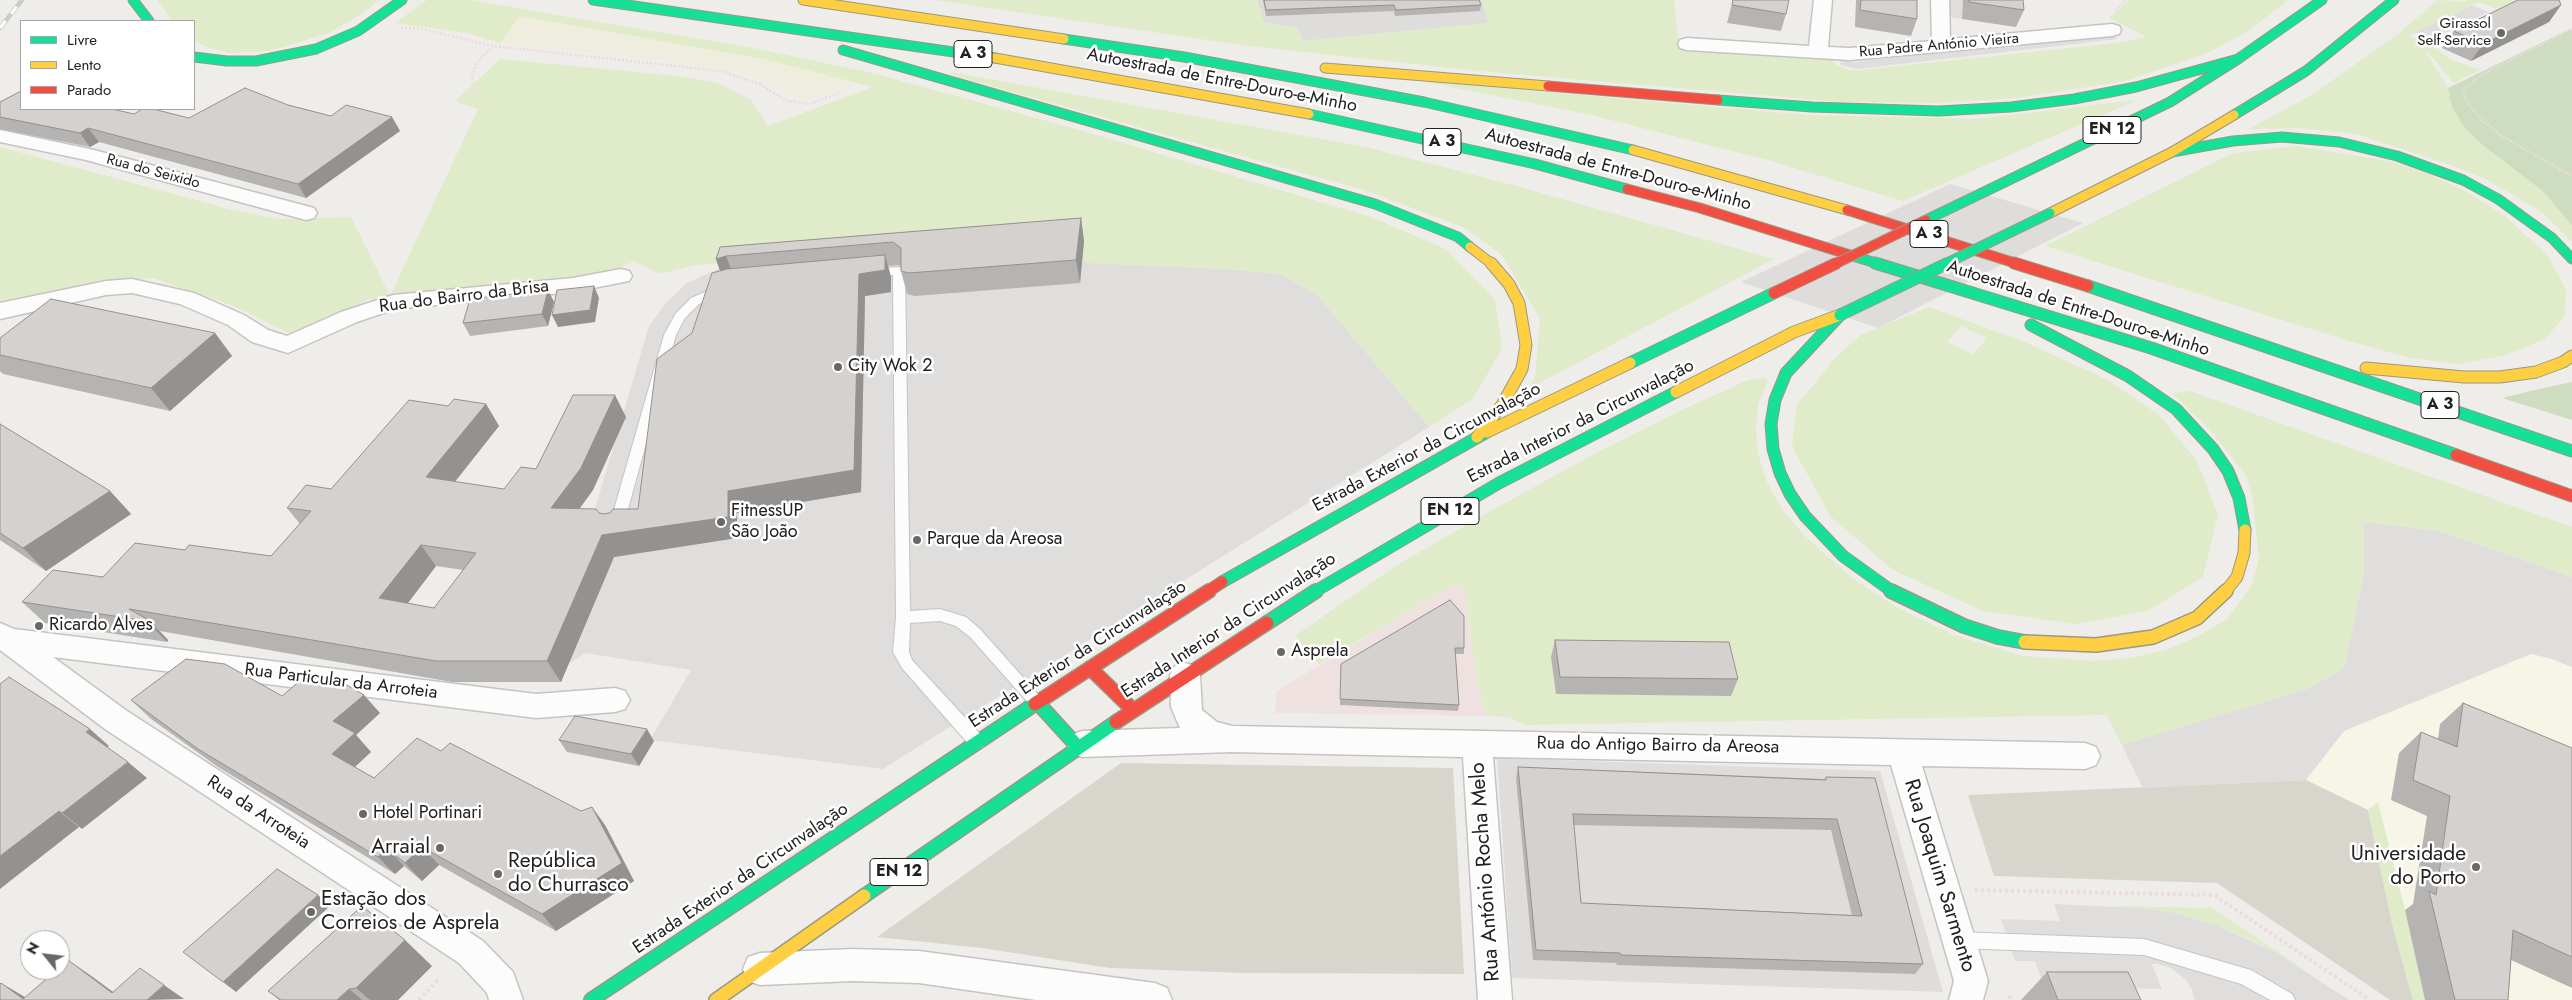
<!DOCTYPE html>
<meta charset="utf-8">
<style>
body{margin:0}
#map{position:relative;width:2572px;height:1000px;overflow:hidden;background:#efedea;font-family:Jost,sans-serif}
canvas{display:block}
.legend{position:absolute;left:20px;top:20px;width:175px;height:90px;box-sizing:border-box;background:#fff;border:1px solid #a6a6a6;margin:0;padding:6px 9px;list-style:none;font-size:15px;color:#212121}
.legend li{display:flex;align-items:center;gap:10px;height:25px}
.legend b{width:25px;border:1px solid #a6a6a6}
.north{position:absolute;left:20px;top:930px;width:50px;height:50px;box-sizing:border-box;background:#fff;border:1px solid #a6a6a6;border-radius:50%;rotate:299deg;font-size:14px;font-weight:700;line-height:20px;text-align:center;color:#212121}
.north::after{content:'';display:block;margin:auto;width:18px;height:22px;background:#696867;clip-path:polygon(50% 0,100% 100%,50% 72%,0 100%)}
</style>
<div id="map">
<canvas width="2572" height="1000"></canvas>
<ul class="legend">
<li><b style="height:6px;background:#16e098"></b>Livre</li>
<li><b style="height:6px;background:#ffcf43"></b>Lento</li>
<li><b style="height:6px;background:#f24e42"></b>Parado</li>
</ul>
<div class="north">N</div>
</div>
<script>
const c = document.querySelector('canvas').getContext('2d');
c.lineJoin = 'round';
function fillPath(path, color) { c.fillStyle = color; c.fill(path, 'evenodd'); }
const shape = rows => new Path2D(rows.map(r => 'M' + r).join(''));
function stroke(path, color, width, dash) { c.strokeStyle = color; c.lineWidth = width; c.lineCap = dash ? 'butt' : 'round'; c.setLineDash(dash || []); c.stroke(path); }
function drawText(font, color, halo, rows, align = 'center') {
  c.font = font + ' Jost,sans-serif'; c.lineWidth = 5; c.setLineDash([]); c.textBaseline = 'middle'; c.strokeStyle = halo; c.fillStyle = color; for (const [text, x, y, turn = 0] of rows) {
    c.save(); c.translate(x, y); c.rotate((+turn || 0) * Math.PI / 180); c.textAlign = isNaN(turn) ? turn : align; if (halo) c.strokeText(text, 0, 0); c.fillText(text, 0, 0); c.restore();
  }
}
fillPath(shape([
 [1257,0,1482,0,1489,23,1303,41,1297,28,1264,23],
 [1497,758,1880,771,1943,992,1512,978]
]), '#dedddb');
fillPath(shape([
 [1454,585,1465,593,1478,685,1487,716,1275,713,1276,691]
]), '#f0e1e1');
fillPath(shape([
 [2531,654,2549,658,2572,667,2572,1000,2413,1000,2392,923,2368,810,2306,780,2344,731]
]), '#f7f5e6');
fillPath(shape([
 [1121,763,1453,768,1464,974,1244,973,1110,968,982,948,877,937],
 [2306,780,2368,810,2392,923,2413,1000,2390,1000,2217,883,1994,876,1968,795]
]), '#d8d6cc');
fillPath(shape([
 [520,16,763,59,854,83,811,99,796,98,775,86,737,71,673,61,500,43]
]), '#efedde');
fillPath(shape([
 [157,0,379,0,362,14,329,33,270,51,228,53,204,46,194,40,194,21,172,21],
 [427,0,469,0,759,49,876,74,1083,131,1371,217,1446,249,1495,300,1502,348,1473,399,1429,427,1317,295,1280,274,1225,269,1089,263,1028,247,695,265,659,274,634,261,613,272,576,279,370,299,327,319,297,337,234,306,153,278,96,284,0,304,0,147,225,208,279,219,351,217,390,296,478,109,455,101,500,59,677,76,718,83,751,100,768,126,873,87,763,59,520,16,500,43,467,33,395,23],
 [934,0,1257,0,1264,23,1297,28,1303,41,1488,23,1482,0,1674,0,1679,49,1834,60,1836,65,1851,71,2116,43,2147,37,2109,18,2129,0,2288,0,2250,30,2210,52,2125,81,2018,98,1937,103,1841,102,1479,71,1248,46],
 [2438,0,2465,2,2466,0,2547,0,2511,3,2496,9,2483,3,2473,4,2409,36,2432,46,2450,59,2480,70,2454,83,2423,47,2448,88,2452,107,2485,147,2544,192,2572,226,2572,242,2542,212,2487,180,2451,165,2356,134,2299,128,2249,129,2313,94,2398,34],
 [945,71,1366,147,1513,185,1774,259,1528,389,1535,378,1540,319,1502,255,1465,228,1367,191,959,77],
 [1421,81,1808,115,1976,119,2137,100,1903,201,1771,161,1595,116],
 [2296,146,2388,161,2424,172,2467,192,2505,216,2549,257,2566,290,2565,316,2545,339,2503,356,2458,364,2410,358,2349,341,2045,246,2233,153],
 [1929,307,2025,342,2108,380,2159,415,2197,461,2218,514,2203,577,2148,611,2076,624,1983,611,1893,570,1830,516,1792,446,1797,405,1837,356,1862,334],
 [1961,326,1987,338,1973,354,1947,342],
 [1764,377,1768,381,1758,404,1756,430,1758,453,1766,480,1781,508,1803,534,1852,578,1898,608,1954,635,2023,656,2094,661,2130,658,2166,650,2198,636,2227,619,2252,585,2259,559,2253,500,2246,476,2210,430,2172,393,2190,391,2572,527,2572,577,2439,531,2364,522,2364,573,2344,669,2307,689,2122,745,2106,715,1526,725,1508,717,1487,716,1478,685,1465,593,1454,585,1319,664,1295,636,1397,565,1489,512,1592,455,1688,407,1746,381],
 [2378,802,2405,910,2425,1000,2413,1000,2392,923,2368,810],
 [2110,906,2212,908,2307,971,2262,945,2216,925,2170,912]
]), '#e0ebca');
fillPath(shape([
 [2572,28,2572,226,2544,192,2485,147,2465,128,2452,107,2448,88],
 [2572,382,2572,420,2502,398,2535,390]
]), '#cedcc0');
fillPath(shape([
 [1949,0,1963,0,1962,19,1949,17],
 [2472,5,2488,12,2433,39,2416,32],
 [2109,33,2118,39,1857,69,1841,65,1840,60,1854,62],
 [1028,247,1089,263,1225,269,1280,274,1317,295,1429,427,883,769,650,740,691,670,585,653,544,681,649,326,665,304,687,283,718,269,759,262],
 [2364,522,2439,531,2572,577,2572,667,2549,658,2531,654,2344,731,2306,780,2143,788,2122,745,2307,689,2344,669,2364,573],
 [2054,904,2138,908,2170,912,2216,925,2277,953,2349,1000,2194,1000,2192,989,2184,978,2171,968,2158,964,2152,964,2162,989,2044,986,2035,961,2015,961,2001,919,2060,921]
]), '#dfdedd');
fillPath(shape([
 [1950,184,2083,223,1878,328,1741,282]
]), '#dedddc');
const lane = shape([
 [899,267,905,271,910,611,940,609,966,617,980,629,1045,702,1042,707,1037,709,1032,707,970,637,956,626,940,621,910,623,909,652,912,660,983,737,985,742,983,747,977,749,971,747,902,668,893,652,896,617,893,275,871,277,865,273,871,269,899,267],
 [721,285,727,289,725,292,699,304,685,318,676,335,623,527,621,531,611,531,609,527,664,335,676,313,691,298,721,285],
 [1959,932,2144,939,2251,970,2292,994,2295,1000,2270,1000,2241,984,2144,955,1959,948,1953,946,1950,940,1953,934,1959,932]
]);
const street = shape([
 [1814,0,1832,0,1828,47,1850,48,1932,41,1931,0,1949,0,1950,39,2112,24,2119,26,2121,30,2119,34,2112,36,1850,60,1687,50,1680,48,1678,44,1680,40,1687,38,1809,46,1814,0],
 [0,130,94,150,314,208,317,213,314,218,306,220,86,160,0,142,0,130],
 [621,269,629,271,632,276,629,281,573,292,395,309,357,322,288,353,252,342,228,325,180,304,132,293,106,295,0,319,0,303,106,281,132,279,194,293,244,315,268,330,287,336,341,312,393,295,573,278,621,269],
 [0,623,14,629,536,694,615,688,625,691,630,700,625,709,615,712,536,718,53,657,127,711,483,941,513,972,523,1000,489,1000,487,993,459,963,105,729,0,650,0,623],
 [1185,663,1195,666,1200,675,1202,710,1217,722,1232,726,2085,743,2096,747,2100,756,2096,765,2085,769,1922,766,1988,981,1983,1000,1949,1000,1954,981,1891,765,1493,757,1512,1000,1478,1000,1463,757,1231,752,1082,757,1071,753,1067,744,1071,735,1082,731,1180,728,1171,707,1170,675,1175,666,1185,663],
 [853,949,919,951,1155,983,1167,988,1172,1000,1036,1000,919,983,853,981,760,985,748,981,743,969,748,957,760,953,853,949]
]);
const fastFar2 = shape([
 [133,0,149,21],
 [593,0,995,58],
 [1064,39,1184,57,1424,102,1633,150],
 [843,50,1375,204,1458,237,1470,247],
 [194,57,227,61,256,61,316,49,358,31,402,0],
 [1718,100,1812,107,1939,111,2011,107,2074,99,2136,87,2238,59],
 [1309,114,1535,164,1627,189],
 [2234,115,2306,71,2394,0],
 [2172,152,2233,141,2282,137,2339,142,2397,156,2463,180,2498,199,2552,238,2572,259],
 [1982,193,2170,102,2238,59,2322,0],
 [1850,255,1879,264]
]);
const fastFar1 = shape([
 [1875,263,2151,348,2456,455],
 [2088,286,2572,451],
 [1840,315,1786,373,1775,400,1771,424,1773,449,1780,473,1790,494,1805,516,1843,556,1893,592],
 [2031,325,2128,376,2176,409,2213,449,2228,471,2239,498,2245,530],
 [1630,363,1774,293],
 [1222,582,1487,432],
 [1314,592,1499,483,1676,392]
]);
const fast = shape([
 [1891,591,1964,626,1998,637,2025,642],
 [1267,623,1316,591],
 [1037,702,1078,747],
 [864,896,1116,722],
 [591,1000,1035,704]
]);
const slowFar2 = shape([
 [803,0,1064,39],
 [995,58,1309,114],
 [1325,68,1548,86],
 [1633,150,1847,210],
 [2050,213,2172,152,2234,115],
 [1470,247,1492,264]
]);
const slowFar1 = shape([
 [2366,368,2464,377,2500,377,2536,372,2563,362,2572,356],
 [1676,392,1794,332,1840,315],
 [1487,432,1630,363],
 [1477,437,1502,405,1522,369,1526,345,1519,303,1509,284,1491,263],
 [2225,592,2237,577,2244,553,2245,530]
]);
const slow = shape([
 [2025,642,2096,645,2153,637,2197,618,2226,591],
 [716,1000,864,896]
]);
const jamFar2 = shape([
 [1548,86,1718,100],
 [1627,189,1700,208,1850,255],
 [1847,210,2018,264]
]);
const jamFar1 = shape([
 [2014,263,2088,286],
 [2456,455,2572,496],
 [1207,592,1222,582]
]);
const jam = shape([
 [1090,668,1133,710],
 [1035,704,1209,591],
 [1116,722,1267,623]
]);
stroke(lane, '#c5c4c2', 2);
stroke(street, '#c5c4c2', 3);
stroke(fastFar2, '#9a9882', 11);
stroke(fastFar1, '#9a9882', 13);
stroke(fast, '#9a9882', 16);
stroke(slowFar2, '#9a9882', 11);
stroke(slowFar1, '#9a9882', 13);
stroke(slow, '#9a9882', 16);
stroke(jamFar2, '#9a9882', 11);
stroke(jamFar1, '#9a9882', 13);
stroke(jam, '#9a9882', 16);
stroke(shape([
 [2115,10,2126,0],
 [401,28,419,28,493,46,722,71,761,85,787,101,810,104,839,93],
 [2572,29,2481,75,2463,91,2467,102,2482,120,2500,135,2572,176],
 [490,103,473,92,472,77,477,62,493,46]
]), '#ecdbdc', 2.5, [2, 2]);
stroke(shape([
 [2527,616,2553,650,2572,652],
 [1975,890,2214,895,2370,1000],
 [2010,996,2010,1000],
 [419,1000,439,979]
]), '#ecdbdc', 4, [3, 3]);
fillPath(lane, '#fdfcfc');
fillPath(street, '#fdfcfc');
stroke(fastFar2, '#16e098', 9);
stroke(fastFar1, '#16e098', 11);
stroke(fast, '#16e098', 13);
stroke(slowFar2, '#ffcf43', 9);
stroke(slowFar1, '#ffcf43', 11);
stroke(slow, '#ffcf43', 13);
stroke(jamFar2, '#f24e42', 9);
stroke(jamFar1, '#f24e42', 11);
stroke(jam, '#f24e42', 13);
const rail = shape([
 [0,28,22,0]
]);
stroke(rail, '#cbcbcb', 4.5);
stroke(rail, '#fff', 3, [9]);
const fastBridgeFar1 = shape([
 [1926,220,1982,193],
 [1945,264,2050,213]
]);
const fastBridge = shape([
 [1840,315,1948,263]
]);
const jamBridgeFar1 = shape([
 [1835,264,1926,220]
]);
const jamBridge = shape([
 [1774,293,1837,263]
]);
stroke(fastBridgeFar1, '#a69786', 11, []);
stroke(fastBridge, '#a69786', 13, []);
stroke(jamBridgeFar1, '#a69786', 11, []);
stroke(jamBridge, '#a69786', 13, []);
stroke(fastBridgeFar1, '#16e098', 9);
stroke(fastBridge, '#16e098', 11);
stroke(jamBridgeFar1, '#f24e42', 9);
stroke(jamBridge, '#f24e42', 11);
fillPath(shape([
 [1263,0,1479,0,1481,5,1480,11,1395,16,1394,11,1266,16],
 [1733,0,1786,14,1781,31,1727,23],
 [1856,0,1917,0,1917,19,1911,36,1855,27],
 [1963,0,2023,0,2024,10,2016,27,1962,19],
 [2561,5,2549,22,2471,61,2442,48,2454,31],
 [0,102,21,109,134,114,189,118,288,105,331,116,392,117,400,131,306,198,99,142,90,147,0,129],
 [1081,218,1084,241,1080,283,915,296,907,294,901,271,901,267,899,265,888,266,891,277,891,292,865,296,861,492,737,513,737,538,614,557,561,682,452,682,160,631,168,640,167,642,45,623,22,602,103,577,185,550,271,556,300,524,287,508,331,489,448,406,486,404,499,426,455,482,504,489,536,469,626,417,593,490,579,509,604,514,638,509,692,333,720,271,716,259,720,247],
 [436,566,463,570,434,608,408,603],
 [548,290,554,302,548,326,470,336,463,323],
 [215,333,232,356,170,411,3,374,0,371,0,338],
 [0,424,110,491,131,514,46,571,0,540],
 [1450,600,1464,648,1464,654,1455,654,1459,705,1458,711,1340,705,1341,664],
 [1555,640,1738,679,1731,696,1556,694,1551,657],
 [131,700,380,713,356,735,371,752,355,767,374,778,441,751,605,825,634,881,556,931,439,865,422,881,404,866,395,874,218,767,151,719],
 [2463,703,2572,748,2572,988,2511,960,2508,1000,2425,1000,2405,910,2413,904,2427,816,2391,800,2399,753,2421,732,2438,739,2440,724],
 [559,740,654,741,639,766,567,752],
 [1518,767,1825,779,1826,777,1923,964,1915,974,1617,965,1616,963,1533,960,1516,778],
 [1574,825,1831,830,1852,915,1581,903],
 [432,966,398,1000,279,1000,268,991],
 [2047,972,2141,1000,2021,1000]
]), '#b6b4b2');
fillPath(shape([
 [2561,5,2549,22,2471,61,2483,44],
 [392,117,400,131,306,198,298,184],
 [88,128,99,142,90,147,80,133],
 [1081,218,1084,241,1080,283,1076,260],
 [885,255,891,277,891,292,865,296,861,492,737,513,737,538,614,557,561,682,547,661,602,535,728,491,859,274],
 [726,256,735,279,724,282,716,259],
 [594,286,599,298,595,322,558,327,552,315],
 [548,290,554,302,548,326,542,314],
 [215,333,232,356,170,411,151,388],
 [615,395,626,417,593,490,564,530,551,508],
 [486,404,499,426,441,499,426,477],
 [110,491,131,514,46,571,23,548],
 [421,545,436,566,395,620,379,598],
 [147,619,168,640,167,642,147,621],
 [364,695,380,713,356,735,371,752,349,772,332,754,333,721],
 [90,729,109,746,105,748,86,732],
 [647,729,654,741,639,766,631,754],
 [128,762,147,778,82,829,62,813],
 [592,807,605,825,634,881,556,931,542,914],
 [59,811,79,827,0,889,0,856],
 [422,847,439,865,422,881,405,863],
 [387,848,404,866,395,874,378,857],
 [318,895,330,906,236,992,223,982],
 [405,940,432,966,398,1000,370,1000,356,988],
 [68,960,90,975,124,1000,112,993],
 [1,983,25,997,29,1000,24,1000],
 [164,985,184,999,147,1000],
 [349,989,362,1000,337,1000]
]), '#949291');
const building = shape([
 [1264,0,1479,0,1481,5,1396,10,1394,5,1266,10,1264,0],
 [1733,0,1789,0,1786,14,1732,5,1733,0],
 [1861,0,1917,0,1917,19,1860,10,1861,0],
 [1969,0,2023,0,2024,10,1969,2,1969,0],
 [2518,0,2559,0,2561,5,2483,44,2454,31,2518,0],
 [245,88,288,105,331,116,346,105,392,117,298,184,88,128,80,133,0,117,0,102,21,91,21,109,112,109,134,114,142,109,153,109,189,118,245,88],
 [1081,218,1076,260,909,273,901,271,901,248,893,242,726,256,716,259,720,247,1081,218],
 [885,255,885,270,859,274,854,470,728,491,728,517,602,535,547,661,436,661,129,609,147,619,147,621,22,602,53,570,103,577,135,543,185,550,189,545,271,556,311,511,287,508,306,485,331,489,409,400,448,406,454,399,486,404,426,477,504,489,521,467,536,469,573,395,615,395,581,468,551,508,596,509,599,513,604,514,610,513,613,509,638,509,657,359,692,333,712,273,727,269,885,255],
 [421,545,476,553,434,608,379,598,421,545],
 [594,286,590,310,552,315,557,290,594,286],
 [548,290,542,314,463,323,470,299,548,290],
 [51,299,215,333,151,388,0,355,0,338,51,299],
 [0,424,110,491,23,548,0,533,0,424],
 [1450,600,1464,616,1464,648,1455,648,1459,705,1340,699,1341,664,1450,600],
 [1555,640,1729,642,1738,679,1560,677,1555,640],
 [186,659,225,664,282,696,308,674,333,677,364,695,333,721,355,733,332,754,374,778,417,738,441,751,450,743,581,811,592,807,622,863,542,914,422,847,405,863,387,848,378,857,198,749,131,700,186,659],
 [9,677,90,729,86,732,128,762,62,813,59,811,0,856,0,684,9,677],
 [2463,703,2572,748,2572,957,2513,930,2508,1000,2455,1000,2429,891,2436,895,2450,796,2413,780,2421,732,2457,747,2463,703],
 [575,716,647,729,631,754,559,740,575,716],
 [1518,767,1826,780,1826,777,1875,778,1923,964,1621,955,1620,953,1536,950,1518,767],
 [1573,814,1837,819,1862,916,1581,903,1573,814],
 [277,869,318,895,223,982,183,952,277,869],
 [362,906,405,940,356,988,349,989,337,1000,281,1000,268,991,362,906],
 [68,960,112,993,140,968,164,985,147,1000,0,1000,0,984,1,983,23,999,57,970,60,970,60,967,68,960],
 [2047,972,2128,972,2141,1000,2058,1000,2047,972]
]);
fillPath(building, '#d4d1cf');
stroke(building, '#949291', 1);
for (const [x, y, r, color] of [
 [2501,33,5,"#696867"],
 [838,367,5,"#696867"],
 [721,522,5,"#696867"],
 [917,540,5,"#696867"],
 [39,626,5,"#696867"],
 [1281,652,5,"#696867"],
 [363,814,5,"#696867"],
 [440,848,5,"#696867"],
 [2476,867,5,"#696867"],
 [498,874,5,"#696867"],
 [311,912,5,"#696867"]
]) { const dot = new Path2D(); dot.arc(x, y, r, 0, 2 * Math.PI); c.fillStyle = color; c.fill(dot); stroke(dot, '#fff', 2); }
drawText('15px', '#212121', '#fff', [
 ["Girassol",2491,24],
 ["Self-Service",2491,41]
], 'right');
drawText('15px', '#212121', '#fff', [
 ["Rua Padre António Vieira",1939,46,-5],
 ["Rua do Seixido",153,172,15]
]);
for (const [x, y, w] of [
 [973,54,38],
 [2112,130,58],
 [1442,142,38],
 [1929,234,38],
 [2440,405,38],
 [1450,511,58],
 [899,872,58]
]) { const box = new Path2D(); box.roundRect(x - w / 2, y - 13.5, w, 27, 4); c.fillStyle = '#fff'; c.fill(box); stroke(box, '#212121', 1); }
drawText('bold 16px', '#212121', null, [
 ["A 3",973,54],
 ["EN 12",2112,130],
 ["A 3",1442,142],
 ["A 3",1929,234],
 ["A 3",2440,405],
 ["EN 12",1450,511],
 ["EN 12",899,872]
]);
drawText('18px', '#212121', '#fff', [
 ["Autoestrada de Entre-Douro-e-Minho",1222,81,11],
 ["Autoestrada de Entre-Douro-e-Minho",1618,170,15],
 ["Rua do Bairro da Brisa",464,297,-7],
 ["Autoestrada de Entre-Douro-e-Minho",2078,309,18],
 ["Estrada Interior da Circunvalação",1581,422,-27],
 ["Estrada Exterior da Circunvalação",1427,448,-28],
 ["Estrada Interior da Circunvalação",1229,626,-33],
 ["Estrada Exterior da Circunvalação",1078,655,-33],
 ["Rua Particular da Arroteia",341,682,7],
 ["Rua do Antigo Bairro da Areosa",1658,746,1],
 ["Rua da Arroteia",258,813,33],
 ["Estrada Exterior da Circunvalação",741,879,-34]
]);
drawText('18px', '#212121', '#fff', [
 ["City Wok 2",848,367],
 ["FitnessUP",731,512],
 ["São João",731,533],
 ["Parque da Areosa",927,540],
 ["Ricardo Alves",49,626],
 ["Asprela",1291,652],
 ["Hotel Portinari",373,814]
], 'left');
drawText('21px', '#212121', '#fff', [
 ["Arraial",430,848],
 ["Universidade",2466,855],
 ["do Porto",2466,879],
 ["República",508,862,"left"],
 ["do Churrasco",508,886,"left"],
 ["Estação dos",321,900,"left"],
 ["Correios de Asprela",321,924,"left"]
], 'right');
drawText('21px', '#212121', '#fff', [
 ["Rua António Rocha Melo",1486,872,-94],
 ["Rua Joaquim Sarmento",1939,876,73]
]);
</script>
